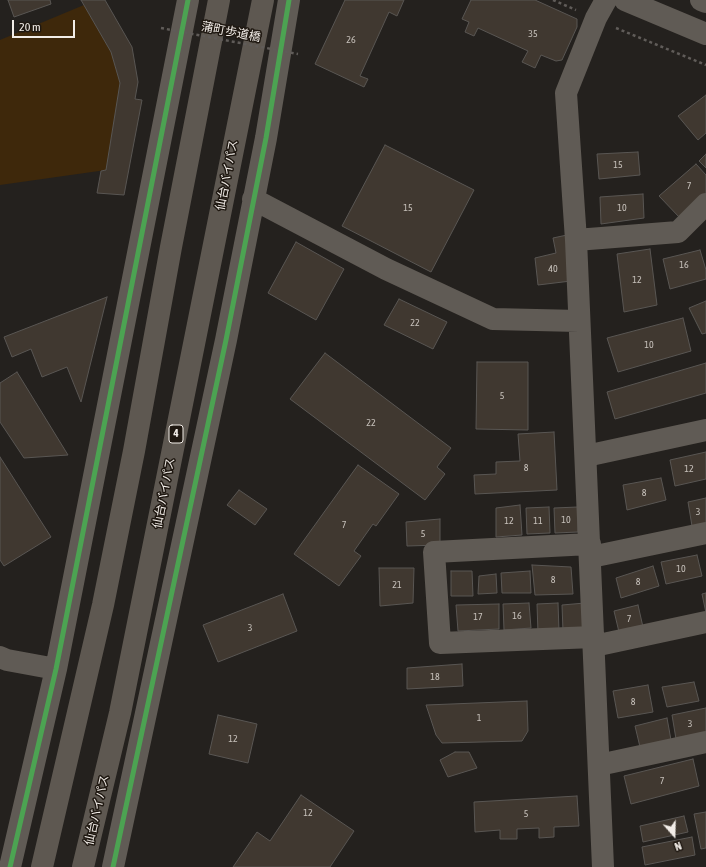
<!DOCTYPE html>
<meta charset="utf-8">
<style>
body{margin:0}
#map{position:relative;width:706px;height:867px;overflow:hidden;background:#24211e;font-family:"Asap Condensed",sans-serif}
canvas{display:block}
.north{position:absolute;left:654px;top:815px;width:40px;height:40px;-webkit-text-stroke:3px #1f1811;paint-order:stroke;rotate:160deg;font-size:11px;font-weight:700;line-height:16px;text-align:center;color:#f2ede8}
.north::after{content:'';display:block;margin:auto;width:14px;height:18px;background:#f2ede8;clip-path:polygon(50% 0,100% 100%,50% 72%,0 100%)}
.scale{position:absolute;left:12px;top:20px;width:63px;height:18px;box-sizing:border-box;border:2px solid #f2ede8;border-top:0;padding-left:5px;font-size:12px;line-height:14px;white-space:nowrap;color:#f2ede8;-webkit-text-stroke:3px #1f1811;paint-order:stroke}
</style>
<div id="map">
<canvas width="706" height="867"></canvas>
<div class="north">N</div>
<div class="scale">20 m</div>
</div>
<script>
const c = document.querySelector('canvas').getContext('2d');
c.lineJoin = 'round';
function fillPath(path, color) { c.fillStyle = color; c.fill(path, 'evenodd'); }
const shape = rows => new Path2D(rows.map(r => 'M' + r).join(''));
function stroke(path, color, width, dash) { c.strokeStyle = color; c.lineWidth = width; c.lineCap = dash ? 'butt' : 'round'; c.setLineDash(dash || []); c.stroke(path); }
function drawText(font, color, halo, rows, align = 'center') {
  c.font = font + ' "Asap Condensed","Noto Sans JP",sans-serif'; c.lineWidth = 3; c.setLineDash([]); c.textBaseline = 'middle'; c.strokeStyle = halo; c.fillStyle = color; for (const [text, x, y, turn = 0] of rows) {
    c.save(); c.translate(x, y); c.rotate((+turn || 0) * Math.PI / 180); c.textAlign = isNaN(turn) ? turn : align; if (halo) c.strokeText(text, 0, 0); c.fillText(text, 0, 0); c.restore();
  }
}
fillPath(shape([
 [84,5,111,52,120,83,106,170,0,185,0,40]
]), '#3e280b');
const building = shape([
 [8,0,50,0,51,4,14,17,8,0],
 [81,0,105,0,132,47,138,82,135,99,142,100,124,195,97,193,101,171,106,170,120,83,111,52,81,0],
 [345,0,404,0,397,16,389,12,360,76,368,79,364,87,315,64,345,0],
 [471,0,535,0,577,19,577,27,562,60,556,61,541,55,535,68,522,62,528,51,478,28,474,36,465,32,469,22,462,19,471,0],
 [706,95,706,133,698,140,678,116,706,95],
 [385,145,474,190,431,272,342,226,385,145],
 [638,152,640,175,599,179,597,154,638,152],
 [706,154,706,168,699,161,706,154],
 [696,164,706,175,706,196,680,218,659,196,696,164],
 [643,194,644,218,601,224,600,197,643,194],
 [567,235,571,281,538,285,535,258,556,253,553,238,567,235],
 [296,242,344,269,316,320,268,293,296,242],
 [650,249,657,305,624,312,617,254,650,249],
 [700,250,706,270,706,279,670,289,663,259,700,250],
 [107,297,81,402,67,367,42,377,31,349,12,357,4,337,107,297],
 [399,299,447,322,433,349,384,325,399,299],
 [706,301,706,333,702,334,689,308,706,301],
 [683,318,691,351,618,372,607,338,683,318],
 [325,353,451,448,437,467,445,474,425,500,290,399,325,353],
 [477,362,528,362,528,430,476,429,477,362],
 [706,363,706,393,615,419,607,392,706,363],
 [17,372,68,455,24,458,0,422,0,383,17,372],
 [554,432,557,490,475,494,474,475,496,474,496,462,520,461,518,434,554,432],
 [706,452,706,479,675,486,670,460,706,452],
 [0,457,51,537,4,566,0,560,0,457],
 [358,465,399,494,376,526,373,524,354,551,361,556,339,586,294,554,358,465],
 [661,478,666,500,627,510,623,485,661,478],
 [239,490,267,509,255,525,227,505,239,490],
 [706,498,706,523,692,526,688,502,706,498],
 [520,505,522,535,496,537,496,508,520,505],
 [549,507,550,533,527,534,526,508,549,507],
 [578,507,578,532,555,533,554,508,578,507],
 [440,519,440,545,407,546,406,522,440,519],
 [697,555,702,576,666,584,661,562,697,555],
 [532,565,571,567,573,594,535,595,532,565],
 [653,566,659,586,621,598,616,578,653,566],
 [379,568,414,568,413,603,380,606,379,568],
 [451,571,472,571,473,596,451,596,451,571],
 [530,571,531,593,502,593,501,573,530,571],
 [496,574,497,593,478,594,479,576,496,574],
 [706,593,706,613,702,594,706,593],
 [283,594,297,631,218,662,203,625,283,594],
 [529,603,531,628,504,630,503,604,529,603],
 [558,603,559,631,538,633,537,604,558,603],
 [585,603,585,631,563,631,562,605,585,603],
 [499,604,499,629,458,631,456,605,499,604],
 [638,605,643,627,619,632,614,611,638,605],
 [462,664,463,686,407,689,407,668,462,664],
 [694,682,699,701,667,707,662,687,694,682],
 [648,685,653,712,618,718,613,691,648,685],
 [527,701,528,731,522,741,442,743,436,735,426,705,527,701],
 [706,708,706,733,676,739,672,715,706,708],
 [218,715,257,724,248,763,209,754,218,715],
 [667,718,671,740,640,747,635,726,667,718],
 [455,752,469,752,477,768,448,777,440,760,455,752],
 [693,759,699,786,631,804,624,776,693,759],
 [301,795,354,831,330,867,233,867,257,832,270,841,301,795],
 [577,796,579,826,554,827,554,837,539,838,539,828,517,829,517,839,500,839,500,830,475,832,474,802,577,796],
 [706,812,706,848,701,849,694,814,706,812],
 [684,816,688,832,643,842,640,826,684,816],
 [692,837,695,855,645,865,642,847,692,837]
]);
fillPath(building, '#403830');
stroke(building, '#595653', 1);
stroke(shape([
 [553,0,576,10],
 [616,28,706,65]
]), '#605c59', 2.5, [3, 3]);
stroke(shape([
 [625,0,706,34],
 [701,0,706,2],
 [253,199,386,269,493,319,579,321],
 [576,240,678,232,706,204],
 [586,456,706,430],
 [590,544,434,552,440,643,594,637],
 [591,557,706,533],
 [594,646,706,622],
 [0,657,7,660,56,669],
 [599,765,706,742],
 [10,867,56,669,188,0],
 [113,867,226,340,266,138,289,0],
 [603,867,576,240,566,93,596,18,606,0]
]), '#605b55', 22);
stroke(shape([
 [42,867,103,605,134,451,171,247,219,0],
 [83,867,120,713,263,0]
]), '#5e5851', 22);
stroke(shape([
 [161,28,298,54]
]), '#605c59', 2.5, [3, 3]);
stroke(shape([
 [10,867,56,669,188,0],
 [113,867,226,340,266,138,289,0]
]), '#4ca352', 5);
drawText('10px', '#c6c0ba', null, [
 ["35",533,34],
 ["26",351,40],
 ["15",618,165],
 ["7",689,186],
 ["15",408,208],
 ["10",622,208],
 ["16",684,265],
 ["40",553,269],
 ["12",637,280],
 ["22",415,323],
 ["10",649,345],
 ["5",502,396],
 ["22",371,423],
 ["8",526,468],
 ["12",689,469],
 ["8",644,493],
 ["3",698,512],
 ["10",566,520],
 ["12",509,521],
 ["11",538,521],
 ["7",344,525],
 ["5",423,534],
 ["10",681,569],
 ["8",553,580],
 ["8",638,582],
 ["21",397,585],
 ["16",517,616],
 ["17",478,617],
 ["7",629,619],
 ["3",250,628],
 ["18",435,677],
 ["8",633,702],
 ["1",479,718],
 ["3",690,724],
 ["12",233,739],
 ["7",662,781],
 ["12",308,813],
 ["5",526,814]
]);
for (const [x, y, w] of [
 [176,434,14]
]) { const box = new Path2D(); box.roundRect(x - w / 2, y - 9, w, 18, 3); c.fillStyle = '#1f1811'; c.fill(box); stroke(box, '#f2ede8', 1); }
drawText('bold 11px', '#f2ede8', null, [
 ["4",176,434]
]);
drawText('12px', '#f2ede8', '#1f1811', [
 ["蒲町歩道橋",231,32,11],
 ["仙台バイパス",227,175,-79],
 ["仙台バイパス",164,493,-79],
 ["仙台バイパス",97,810,-77]
]);
</script>
